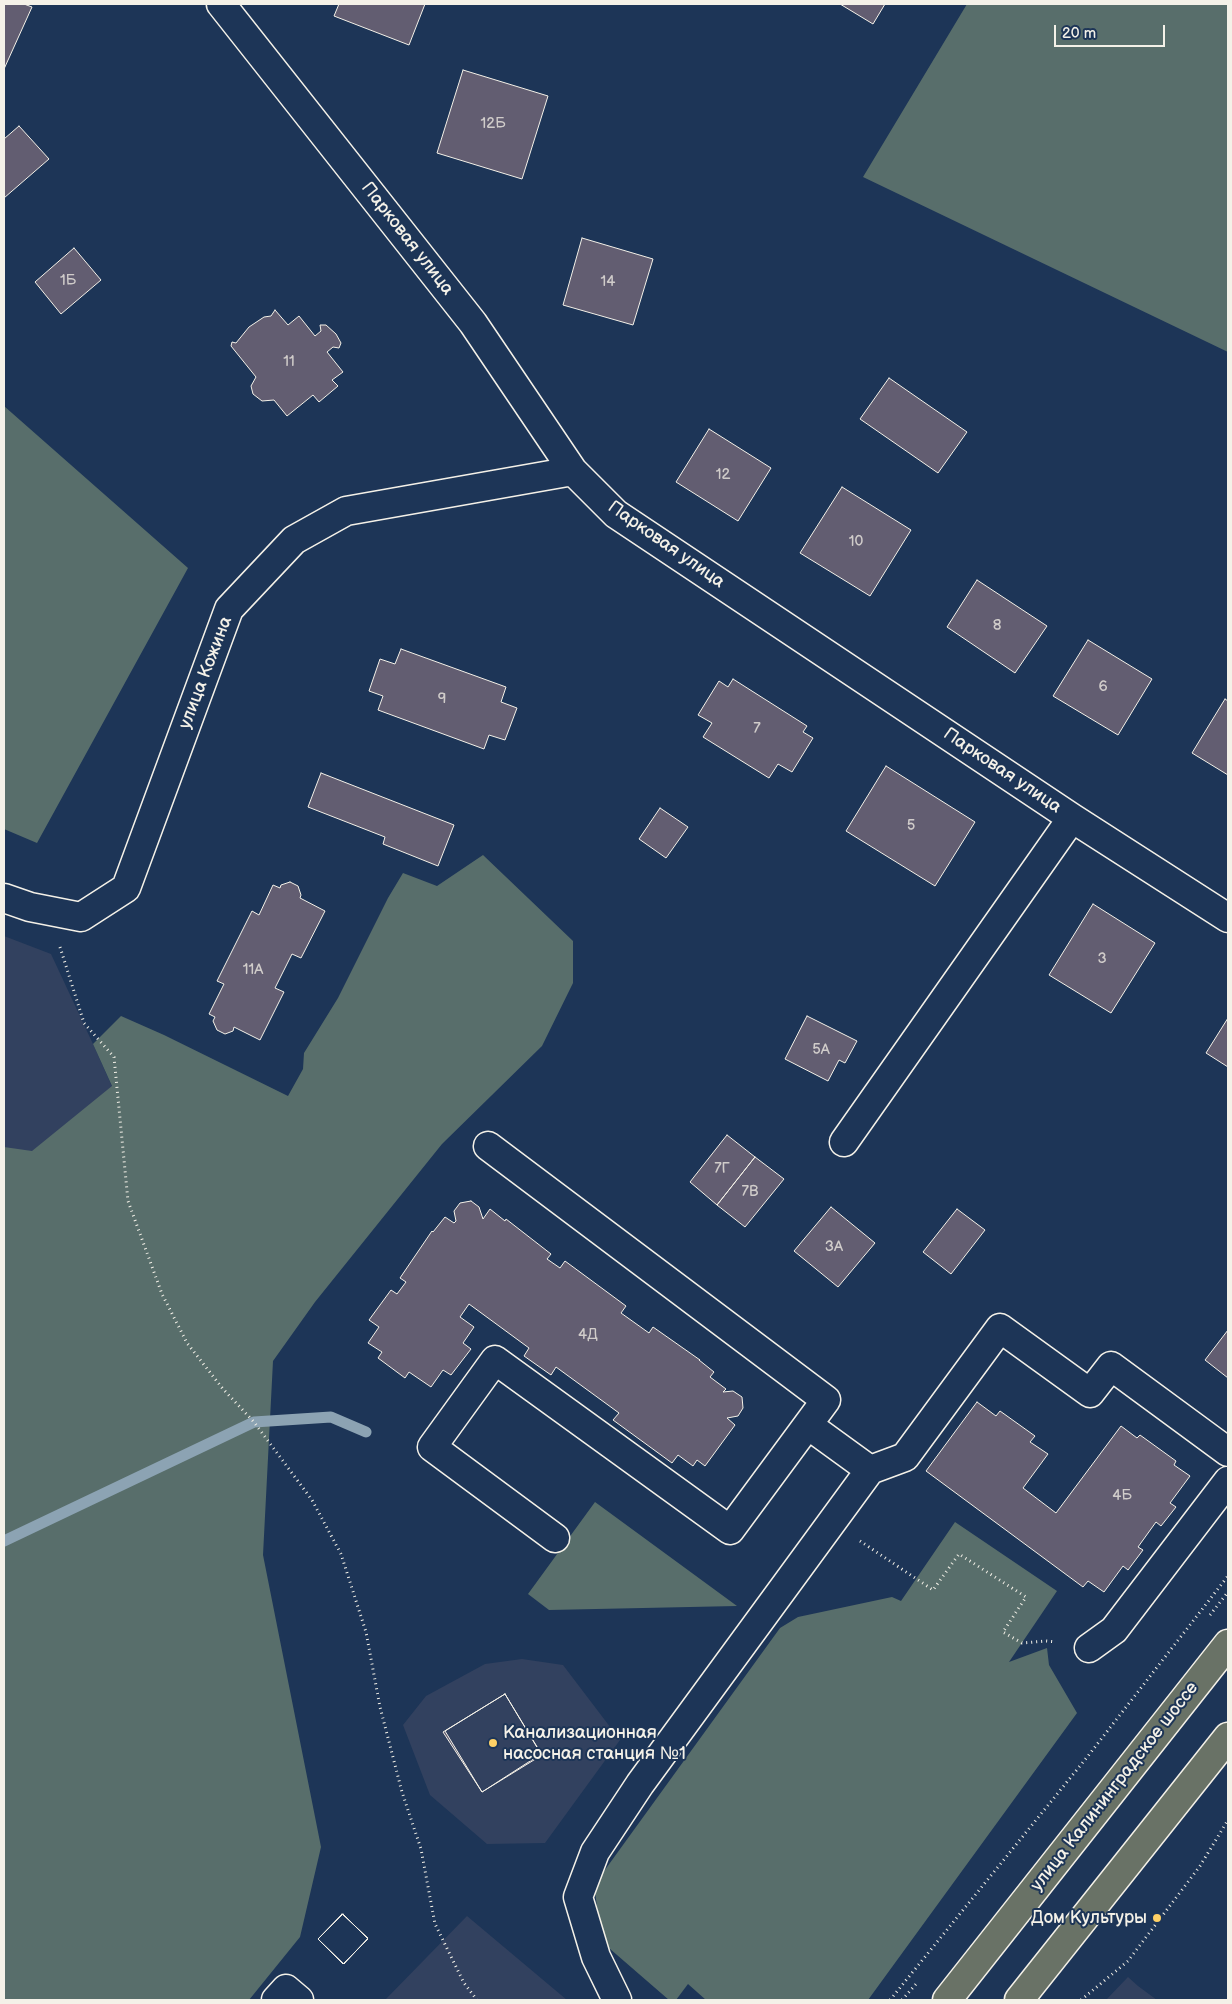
<!DOCTYPE html>
<meta charset="utf-8">
<style>
body{margin:0}
#map{position:relative;width:1232px;height:2004px;overflow:hidden;background:#1d3557;font-family:"Balsamiq Sans",sans-serif}
canvas{display:block}
.frame{position:absolute;inset:0;border:5px solid #f4f1e8;pointer-events:none}
.scale{position:absolute;left:1054px;top:25px;width:111px;height:22px;box-sizing:border-box;border:2px solid #f4f1e8;border-top:0;padding-left:6px;font-size:15px;line-height:18px;white-space:nowrap;color:#f4f1e8;-webkit-text-stroke:4px #1d3557;paint-order:stroke}
</style>
<div id="map">
<canvas width="1232" height="2004"></canvas>
<div class="frame"></div>
<div class="scale">20 m</div>
</div>
<script>
const c = document.querySelector('canvas').getContext('2d');
c.lineJoin = 'round';
function fillPath(path, color) { c.fillStyle = color; c.fill(path, 'evenodd'); }
const shape = rows => new Path2D(rows.map(r => 'M' + r).join(''));
function stroke(path, color, width, dash) { c.strokeStyle = color; c.lineWidth = width; c.lineCap = dash ? 'butt' : 'round'; c.setLineDash(dash || []); c.stroke(path); }
function drawText(font, color, halo, rows, align = 'center') {
  c.font = font + ' "Balsamiq Sans",sans-serif'; c.lineWidth = 4; c.setLineDash([]); c.textBaseline = 'middle'; c.strokeStyle = halo; c.fillStyle = color; for (const [text, x, y, turn = 0] of rows) {
    c.save(); c.translate(x, y); c.rotate((+turn || 0) * Math.PI / 180); c.textAlign = isNaN(turn) ? turn : align; if (halo) c.strokeText(text, 0, 0); c.fillText(text, 0, 0); c.restore();
  }
}
fillPath(shape([
 [4,936,51,954,93,1044,232,1355,4,1564],
 [522,1659,563,1665,620,1740,545,1843,487,1844,430,1795,403,1725,426,1696,485,1664],
 [467,1916,567,2000,385,2000],
 [1128,1977,1138,1986,1157,2000,1106,2000]
]), '#32415f');
fillPath(shape([
 [967,4,1228,4,1228,352,863,177],
 [4,406,188,568,37,843,4,829],
 [483,855,573,941,573,983,542,1046,442,1144,315,1302,273,1361,263,1555,321,1847,300,1937,249,2000,4,2000,4,1147,32,1151,112,1086,93,1044,121,1016,164,1035,288,1096,303,1069,304,1053,338,998,388,898,403,873,437,886],
 [595,1502,737,1606,549,1610,528,1594],
 [955,1522,1057,1591,1009,1662,1047,1648,1049,1665,1077,1713,868,2000,706,2000,688,1984,676,2000,669,2000,602,1942,594,1885,780,1628,798,1617,892,1597,901,1601]
]), '#586e6b');
stroke(shape([
 [4,1541,254,1422,331,1417,366,1432]
]), '#8ca3b3', 11);
const building = shape([
 [4,4,24,4,32,7,4,69,4,4],
 [339,4,425,4,409,45,334,16,339,4],
 [840,4,885,4,873,24,840,4],
 [463,70,548,96,522,179,437,153,463,70],
 [19,126,49,159,4,198,4,139,19,126],
 [582,238,653,259,633,325,563,305,582,238],
 [74,248,101,280,61,314,35,282,74,248],
 [275,310,288,325,299,316,315,336,321,331,320,325,326,325,336,334,341,343,339,348,333,347,327,352,343,372,332,380,338,386,319,402,313,395,287,416,274,400,262,401,253,394,251,386,256,377,231,346,232,342,236,343,249,327,264,317,271,316,275,310],
 [889,378,967,432,938,473,860,419,889,378],
 [709,429,771,468,738,521,676,482,709,429],
 [842,487,911,530,870,596,800,553,842,487],
 [977,580,1047,626,1015,673,947,627,977,580],
 [1088,640,1152,679,1118,735,1053,696,1088,640],
 [401,649,506,687,501,702,517,708,505,740,489,735,484,749,378,710,383,696,369,691,380,659,395,664,401,649],
 [733,679,807,726,803,732,813,738,792,772,778,764,769,778,703,737,712,723,698,715,719,681,728,687,733,679],
 [1225,699,1228,701,1228,775,1192,753,1225,699],
 [886,766,975,822,935,886,846,831,886,766],
 [321,773,454,825,438,866,383,844,385,837,308,807,321,773],
 [660,808,688,827,666,858,639,839,660,808],
 [290,882,298,886,301,895,300,898,325,911,301,958,292,954,275,988,284,992,260,1040,234,1027,233,1031,225,1034,217,1030,213,1021,215,1017,209,1014,224,984,217,981,252,911,259,915,273,885,280,888,281,885,290,882],
 [1093,904,1155,943,1111,1013,1049,975,1093,904],
 [807,1016,857,1041,845,1063,839,1060,828,1081,785,1059,807,1016],
 [1228,1018,1228,1067,1206,1053,1228,1018],
 [727,1135,755,1157,717,1205,690,1182,727,1135],
 [755,1157,784,1179,745,1227,717,1205,755,1157],
 [471,1201,479,1207,483,1219,490,1209,505,1221,506,1219,551,1254,547,1259,560,1268,565,1261,626,1306,621,1313,649,1333,653,1327,700,1360,699,1360,714,1372,710,1377,726,1389,723,1392,733,1391,742,1397,743,1408,738,1416,727,1418,735,1425,705,1466,697,1460,693,1466,678,1455,672,1463,613,1420,619,1413,556,1367,551,1375,524,1356,529,1348,469,1304,460,1317,474,1327,463,1343,471,1349,451,1375,443,1370,431,1387,409,1372,405,1378,378,1358,382,1352,368,1343,379,1327,369,1320,391,1290,397,1294,406,1282,400,1278,432,1231,433,1232,445,1217,454,1223,456,1221,454,1211,460,1203,471,1201],
 [831,1207,875,1243,838,1287,794,1251,831,1207],
 [957,1209,985,1230,951,1274,923,1252,957,1209],
 [1228,1330,1228,1378,1205,1360,1228,1330],
 [977,1402,996,1416,1000,1411,1035,1436,1030,1442,1048,1454,1023,1488,1056,1513,1121,1426,1137,1438,1140,1435,1176,1461,1174,1465,1190,1476,1170,1503,1176,1507,1161,1526,1156,1522,1138,1547,1143,1550,1128,1570,1123,1566,1104,1592,1088,1581,1083,1587,926,1471,977,1402],
 [505,1694,542,1755,482,1792,445,1731,505,1694],
 [505,1694,541,1754,482,1792,443,1732,505,1694],
 [342,1914,368,1938,344,1964,318,1939,342,1914],
 [343,1914,368,1939,343,1964,318,1939,343,1914]
]);
fillPath(building, '#625d71');
stroke(building, '#f4f1e8', 1);
const minor = shape([
 [221,4,473,323,573,471,616,514,1072,818,1228,918],
 [4,898,30,907,81,917,126,888,229,609,294,540,346,511,573,471],
 [844,1142,1072,818],
 [488,1146,826,1400,730,1530,495,1360,432,1447,555,1538],
 [808,1425,870,1470],
 [1089,1648,1114,1630,1228,1481],
 [276,2000,286,1989,299,2000],
 [617,2000,596,1957,578,1897,595,1852,640,1784,870,1470,905,1457,1000,1328,1090,1393,1111,1366,1228,1452]
]);
const major = shape([
 [947,2000,1228,1644],
 [1019,2000,1228,1737]
]);
stroke(minor, '#f4f1e8', 31);
stroke(major, '#f4f1e8', 31);
stroke(shape([
 [60,947,84,1023,114,1057,128,1201,162,1294,187,1343,223,1389,254,1422,312,1500,341,1554,366,1632,380,1707,402,1792,421,1849,435,1924,464,1983,477,2000],
 [860,1541,933,1590,959,1554,1026,1597,1003,1632,1022,1643,1046,1641,1056,1642],
 [1210,1615,1228,1592],
 [890,2000,1088,1756,1228,1576],
 [902,2000,916,1984],
 [1081,2000,1128,1961,1200,1866,1228,1820]
]), '#f4f1e8', 3, [1, 4]);
stroke(minor, '#1d3557', 28);
stroke(major, '#697266', 28);
for (const [x, y, r, color] of [
 [493,1743,5,"#ffd166"],
 [1157,1918,5,"#ffd166"]
]) { const dot = new Path2D(); dot.arc(x, y, r, 0, 2 * Math.PI); c.fillStyle = color; c.fill(dot); stroke(dot, '#1d3557', 2); }
drawText('15px', '#d0ccca', null, [
 ["12Б",493,124],
 ["1Б",68,281],
 ["14",608,282],
 ["11",289,362],
 ["12",723,475],
 ["10",856,542],
 ["8",997,626],
 ["6",1103,687],
 ["9",442,699],
 ["7",757,729],
 ["5",911,826],
 ["3",1102,959],
 ["11А",253,970],
 ["5А",821,1050],
 ["7Г",722,1169],
 ["7В",750,1192],
 ["3А",834,1247],
 ["4Д",588,1335],
 ["4Б",1122,1496]
]);
drawText('18px', '#f4f1e8', '#1d3557', [
 ["Парковая улица",407,239,52],
 ["Парковая улица",666,545,35],
 ["улица Кожина",206,673,-69],
 ["Парковая улица",1002,771,34],
 ["улица Калининградское шоссе",1115,1787,-52]
]);
drawText('18px', '#f4f1e8', '#1d3557', [
 ["Канализационная",503,1733],
 ["насосная станция №1",503,1754],
 ["Дом Культуры",1147,1918,"right"]
], 'left');
</script>
